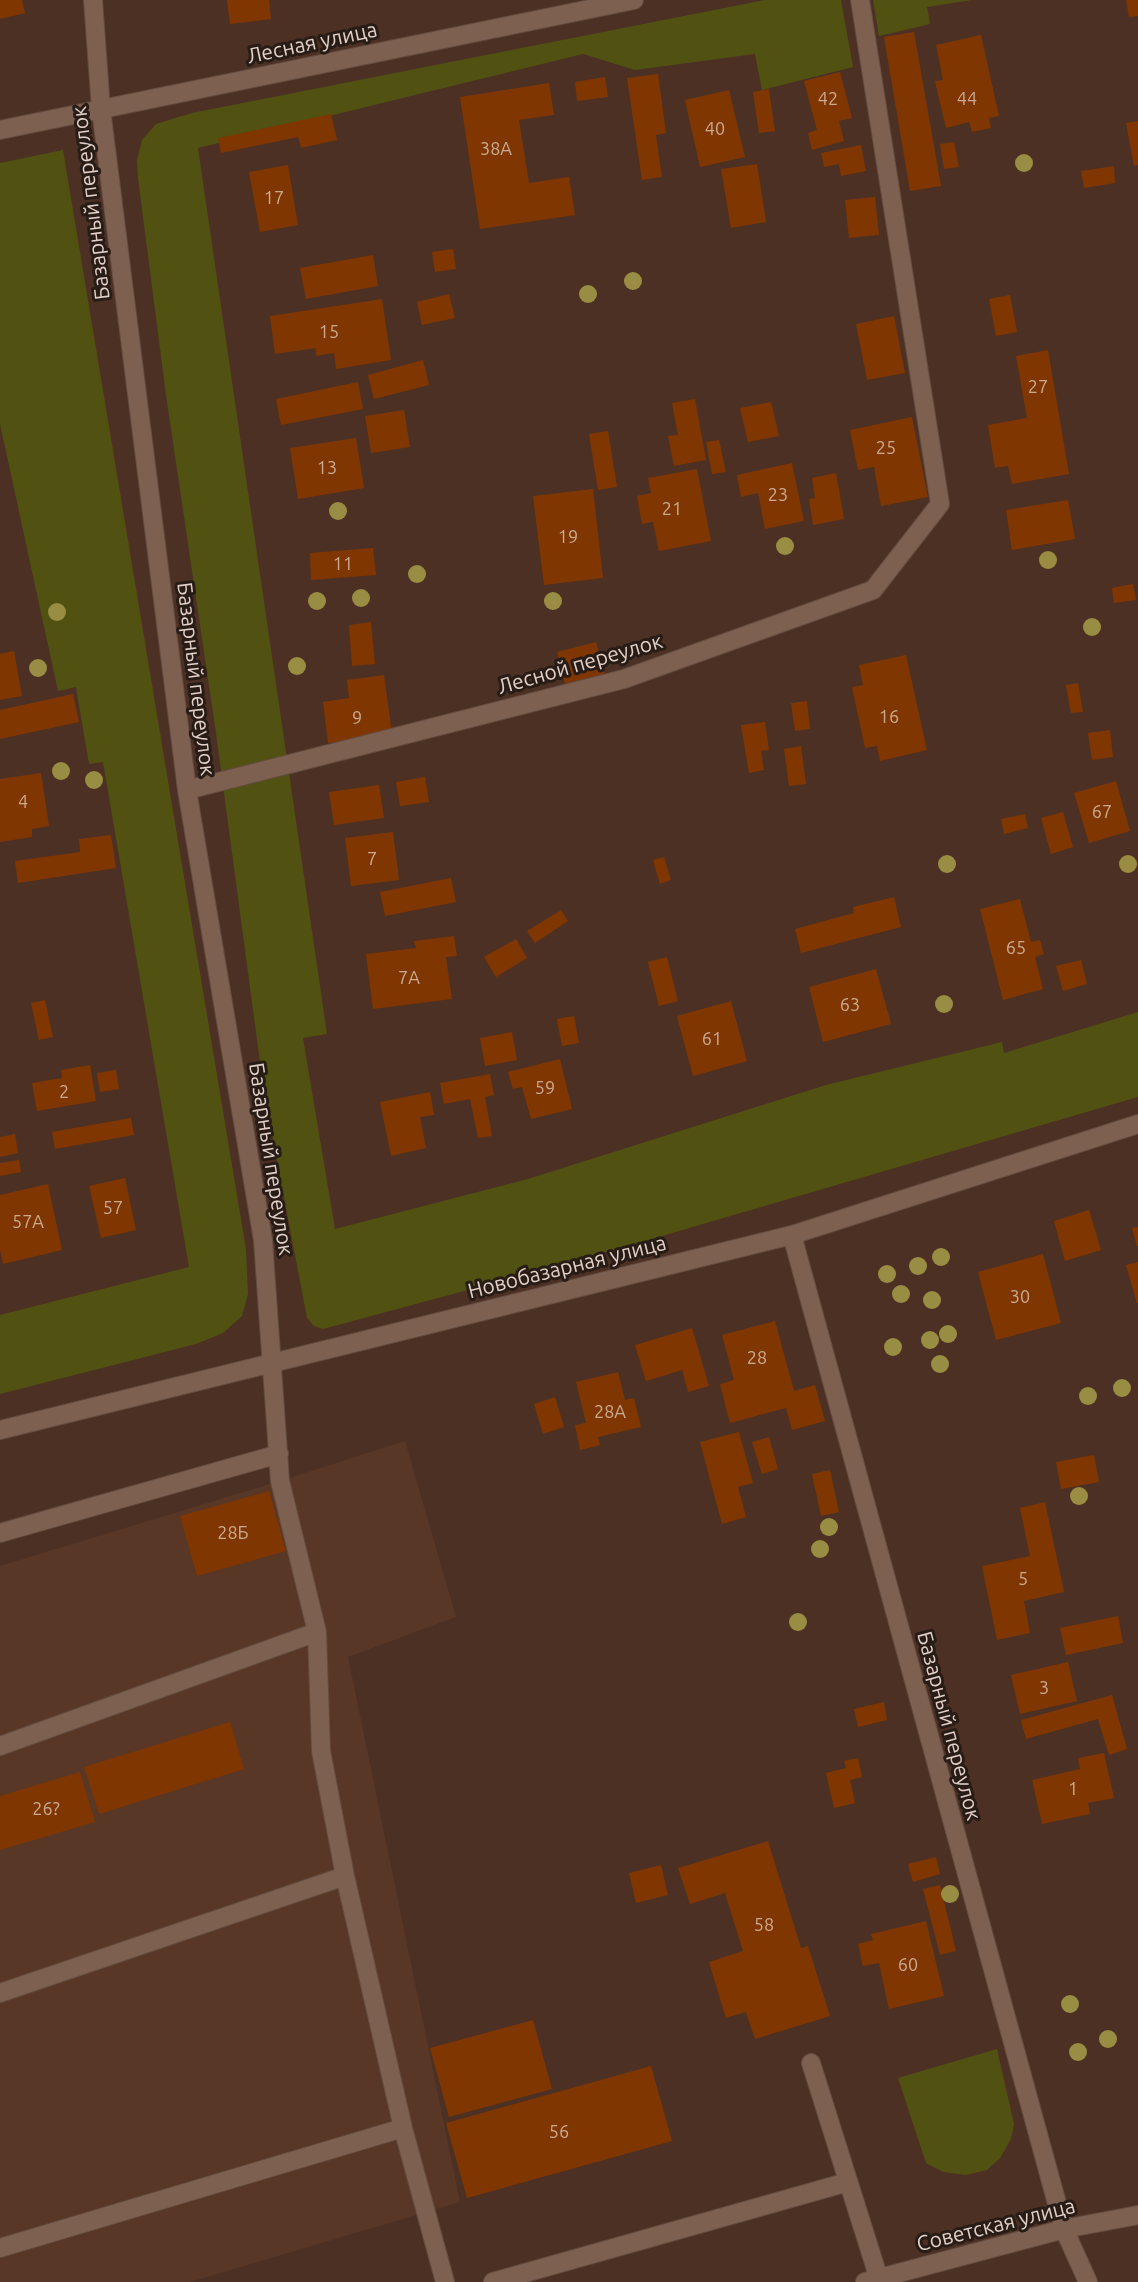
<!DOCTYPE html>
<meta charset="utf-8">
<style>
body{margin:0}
canvas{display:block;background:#4c3023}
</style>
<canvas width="1138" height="2282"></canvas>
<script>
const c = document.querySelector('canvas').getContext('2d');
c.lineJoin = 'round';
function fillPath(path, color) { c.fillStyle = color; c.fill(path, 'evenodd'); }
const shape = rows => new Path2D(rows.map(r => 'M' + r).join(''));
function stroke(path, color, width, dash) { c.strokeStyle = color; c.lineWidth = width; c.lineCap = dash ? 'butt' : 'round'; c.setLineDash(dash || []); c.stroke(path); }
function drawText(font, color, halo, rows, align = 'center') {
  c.font = font + ' Ubuntu,sans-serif'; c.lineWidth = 6; c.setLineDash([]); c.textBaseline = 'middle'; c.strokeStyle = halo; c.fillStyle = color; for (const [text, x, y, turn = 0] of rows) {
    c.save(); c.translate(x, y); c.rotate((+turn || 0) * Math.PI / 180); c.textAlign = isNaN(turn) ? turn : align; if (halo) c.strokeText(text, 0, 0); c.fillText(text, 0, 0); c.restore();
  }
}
fillPath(shape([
 [405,1441,456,1617,348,1657,460,2202,190,2282,0,2282,0,1566,280,1481]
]), '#583726');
fillPath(shape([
 [765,0,841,0,853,67,762,90,755,54,635,70,583,54,198,148,327,1034,303,1038,335,1229,528,1179,826,1085,1002,1042,1004,1053,1138,1012,1138,1097,583,1259,323,1329,314,1326,307,1318,264,1092,216,733,166,395,138,178,137,160,142,140,156,124,192,113],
 [873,0,972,0,927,7,930,24,879,36],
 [63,150,246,1249,248,1294,242,1316,223,1333,196,1344,0,1394,0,1315,189,1267,103,762,89,764,76,687,58,691,0,424,0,163],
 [997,2049,1014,2124,1011,2139,1000,2158,987,2170,966,2175,943,2172,926,2163,898,2078]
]), '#515112');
fillPath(shape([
 [0,0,22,0,25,13,0,19],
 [227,0,269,0,271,19,230,24],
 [1126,0,1138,0,1138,16,1129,17],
 [914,32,941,186,910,191,884,37],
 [981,35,999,116,989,118,991,128,972,132,969,122,946,128,935,81,943,80,936,45],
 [840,72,852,118,839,121,844,141,812,150,808,133,817,130,804,81],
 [658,74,666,133,656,135,662,177,642,180,627,78],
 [605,77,608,97,577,101,575,82],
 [549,83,554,115,519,120,529,183,569,177,575,215,480,229,460,97],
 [769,89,775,131,759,133,753,92],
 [729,90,745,157,700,167,685,100],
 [331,114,337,140,301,148,298,137,221,153,218,138],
 [1138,121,1138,165,1134,166,1126,123],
 [954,142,959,167,944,169,940,144],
 [861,145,866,171,841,176,839,164,824,167,821,153],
 [757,164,766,222,731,228,721,169],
 [288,165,298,225,260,232,249,172],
 [1114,166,1115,183,1084,188,1081,171],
 [875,197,879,235,849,238,845,200],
 [453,249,456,269,435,272,432,252],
 [373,255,378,286,306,299,300,268],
 [449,294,455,318,422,325,417,302],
 [1010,295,1017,332,996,336,989,299],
 [382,299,391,360,336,369,334,353,316,356,316,348,275,354,270,316],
 [894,316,905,373,867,380,856,324],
 [1048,350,1069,474,1012,484,1008,466,995,468,988,425,1027,418,1016,356],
 [423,360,429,385,374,399,368,375],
 [358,382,363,409,281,425,276,399],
 [695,399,706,460,674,466,668,436,678,435,672,403],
 [771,402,779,436,748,442,740,408],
 [404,410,410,447,371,453,365,416],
 [912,417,928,497,881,506,874,467,858,470,850,430],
 [608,431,617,487,598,490,589,434],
 [356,438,364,488,298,499,290,448],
 [719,440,726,472,712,474,706,442],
 [792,463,804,521,765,529,758,493,741,497,737,475],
 [697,469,711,541,659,551,653,522,642,524,637,496,651,493,648,478],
 [836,473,844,519,813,525,809,499,815,498,812,478],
 [593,489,603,578,544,585,533,496],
 [1068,500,1075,539,1012,550,1006,510],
 [373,548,376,575,311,580,310,553],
 [1133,584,1136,600,1114,603,1112,588],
 [371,622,375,664,352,666,349,625],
 [596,642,606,678,566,688,557,652],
 [14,651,22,696,0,700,0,654],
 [906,655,927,750,880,761,877,746,865,748,852,687,863,685,859,665],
 [384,675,392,734,328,743,323,702,349,698,347,680],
 [1078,683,1083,712,1071,713,1066,685],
 [73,694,79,722,0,739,0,710],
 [807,701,810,729,795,731,791,703],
 [765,722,769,750,761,751,764,770,749,773,741,725],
 [1110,730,1113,757,1092,760,1088,733],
 [801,746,806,784,789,786,784,749],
 [41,773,49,826,32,829,32,837,0,842,0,779],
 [425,777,429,802,400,806,396,782],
 [1116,781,1130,831,1089,843,1074,793],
 [379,785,384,818,334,825,329,792],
 [1063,812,1073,847,1051,854,1041,818],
 [1025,814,1028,828,1004,834,1001,819],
 [393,832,399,880,351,886,345,838],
 [111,835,116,868,18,883,15,861,80,852,79,839],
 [664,857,671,880,660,884,653,860],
 [451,878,456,902,385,916,380,892],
 [894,897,901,927,801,953,795,929,854,913,853,907],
 [1020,899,1031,942,1040,940,1044,954,1035,957,1043,989,1003,1000,980,909],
 [561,910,568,921,535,943,527,931],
 [454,936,457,956,446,957,452,999,373,1009,366,954,416,948,414,941],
 [516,939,527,958,496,977,484,957],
 [667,957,678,1001,659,1006,648,962],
 [1081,960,1087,984,1063,991,1056,966],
 [876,969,891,1024,823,1042,809,987],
 [45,1000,53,1037,39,1040,31,1003],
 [731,1001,747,1061,693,1076,677,1016],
 [574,1016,579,1043,562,1046,557,1019],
 [512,1032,517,1060,485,1066,480,1038],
 [560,1059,572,1109,531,1119,522,1087,513,1089,508,1072],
 [90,1065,96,1101,37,1111,32,1083,62,1078,61,1070],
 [116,1070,119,1089,100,1092,97,1073],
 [490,1074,494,1095,485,1097,492,1136,478,1138,470,1099,444,1104,440,1083],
 [430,1092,434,1115,420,1117,426,1148,391,1156,380,1102],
 [131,1118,134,1135,55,1149,52,1132],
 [15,1134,18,1153,0,1157,0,1137],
 [19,1160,21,1172,0,1176,0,1163],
 [125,1178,136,1230,101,1238,89,1186],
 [48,1184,62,1250,3,1264,0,1249,0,1195],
 [1089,1210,1101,1250,1065,1261,1054,1221],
 [1138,1227,1138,1246,1137,1246,1132,1228],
 [1043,1254,1061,1323,996,1340,978,1272],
 [1138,1262,1138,1303,1137,1303,1126,1265],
 [775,1321,794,1391,815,1385,825,1421,792,1430,786,1408,730,1423,720,1384,734,1380,722,1335],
 [692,1328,709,1386,688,1392,682,1370,646,1381,635,1345],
 [618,1372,625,1400,634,1398,641,1427,598,1437,600,1445,580,1450,575,1425,586,1423,576,1382],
 [555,1397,564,1427,543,1434,534,1404],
 [739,1432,753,1483,738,1487,746,1517,722,1524,700,1442],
 [769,1437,778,1469,762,1474,752,1442],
 [1094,1455,1099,1482,1061,1489,1056,1462],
 [830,1470,839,1512,821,1516,812,1474],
 [269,1491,286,1551,197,1576,180,1516],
 [1045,1502,1064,1592,1024,1601,1030,1633,997,1640,982,1566,1030,1556,1020,1508],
 [1118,1616,1123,1643,1066,1655,1060,1628],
 [1068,1662,1077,1701,1020,1714,1011,1675],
 [1112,1695,1127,1749,1109,1755,1098,1719,1026,1739,1021,1720],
 [884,1702,887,1720,858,1727,854,1709],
 [230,1722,244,1769,99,1814,84,1767],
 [1104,1753,1114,1798,1088,1803,1090,1814,1042,1824,1032,1780,1080,1769,1078,1758],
 [858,1758,862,1777,850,1780,855,1803,834,1808,826,1773,846,1768,844,1761],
 [80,1772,95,1822,0,1850,0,1796],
 [768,1841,801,1948,808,1946,830,2016,755,2039,746,2012,726,2018,709,1962,743,1951,725,1893,690,1904,678,1868],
 [936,1857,940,1874,913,1882,908,1864],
 [661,1865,668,1895,636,1903,629,1873],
 [940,1885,956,1951,940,1955,923,1889],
 [926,1921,944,1996,889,2009,879,1963,863,1966,858,1944,873,1940,871,1934],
 [533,2020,552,2089,449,2117,430,2048],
 [651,2066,672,2141,467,2198,446,2123]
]), '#803600');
const minor = shape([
 [93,0,101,109,187,790,263,1240,280,1481,317,1632,321,1751,345,1876,403,2128,445,2282],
 [0,130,634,0],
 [187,790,624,679,873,590,940,504,860,0],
 [792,1235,1064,2229,1088,2282],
 [0,1430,792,1235,1138,1124],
 [0,1533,279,1454],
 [0,1746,317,1632],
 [0,1993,345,1876],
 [811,2063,879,2279],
 [0,2248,403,2128],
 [493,2282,848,2182],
 [865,2282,1064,2229,1138,2215]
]);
stroke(minor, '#634c40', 20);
stroke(minor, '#7e6051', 18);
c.fillStyle = '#988d42';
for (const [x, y] of [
 [1024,163],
 [633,281],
 [588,294],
 [338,511],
 [785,546],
 [1048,560],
 [417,574],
 [361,598],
 [317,601],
 [553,601],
 [57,612],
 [1092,627],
 [297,666],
 [38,668],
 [61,771],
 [94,780],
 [947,864],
 [1128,864],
 [944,1004],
 [941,1257],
 [918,1266],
 [887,1274],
 [901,1294],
 [932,1300],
 [948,1334],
 [930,1340],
 [893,1347],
 [940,1364],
 [1122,1388],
 [1088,1396],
 [1079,1496],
 [829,1527],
 [820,1549],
 [798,1622],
 [950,1894],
 [1070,2004],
 [1108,2039],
 [1078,2052]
]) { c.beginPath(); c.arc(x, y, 9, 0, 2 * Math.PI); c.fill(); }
drawText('18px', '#caaa96', null, [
 ["42",828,99],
 ["44",967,99],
 ["40",715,129],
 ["38А",496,149],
 ["17",274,198],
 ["15",329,332],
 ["27",1038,387],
 ["25",886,448],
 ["13",327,468],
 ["23",778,495],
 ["21",672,509],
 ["19",568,537],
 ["11",343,564],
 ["16",889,717],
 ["9",357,718],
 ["4",23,802],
 ["67",1102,812],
 ["7",372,859],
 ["65",1016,948],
 ["7А",409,978],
 ["63",850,1005],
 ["61",712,1039],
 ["59",545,1088],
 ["2",64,1092],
 ["57",113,1208],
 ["57А",28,1222],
 ["30",1020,1297],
 ["28",757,1358],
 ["28А",610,1412],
 ["28Б",233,1533],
 ["5",1023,1579],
 ["3",1044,1688],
 ["1",1073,1789],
 ["26?",46,1809],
 ["58",764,1925],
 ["60",908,1965],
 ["56",559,2132]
]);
drawText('21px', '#e2d0c8', '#281c16', [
 ["Лесная улица",312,43,-12],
 ["Базарный переулок",91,203,-97],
 ["Лесной переулок",580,664,-16],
 ["Базарный переулок",196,679,83],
 ["Базарный переулок",271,1159,81],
 ["Новобазарная улица",567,1267,-14],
 ["Базарный переулок",949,1726,75],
 ["Советская улица",996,2225,-14]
]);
</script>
